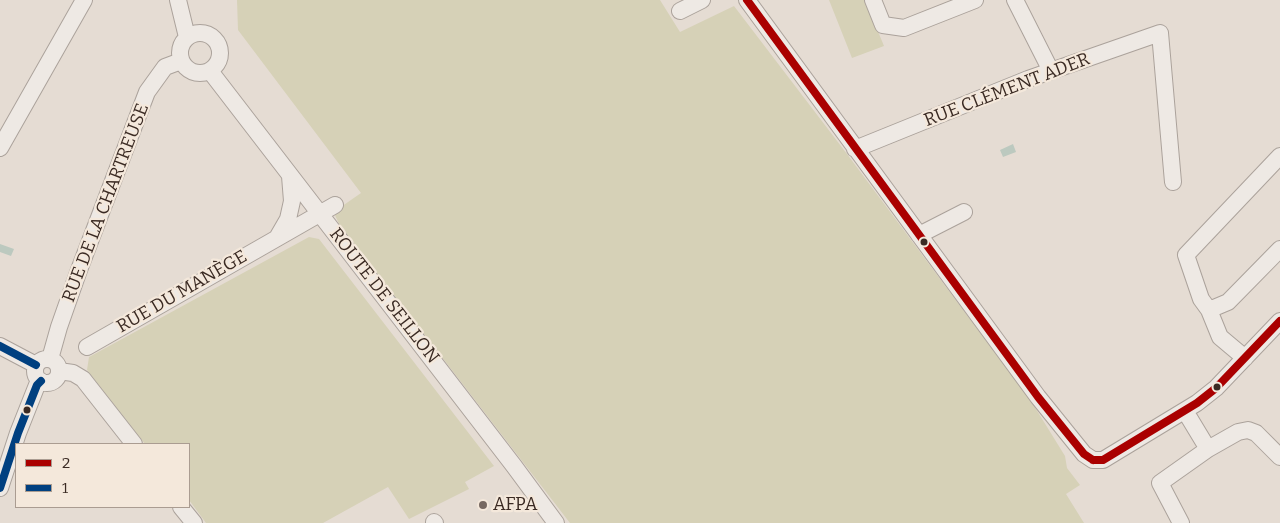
<!DOCTYPE html>
<meta charset="utf-8">
<style>
body{margin:0}
#map{position:relative;width:1280px;height:523px;overflow:hidden;background:#e5dcd3;font-family:Bitter,serif}
canvas{display:block}
.legend{position:absolute;left:15px;top:443px;width:175px;height:65px;box-sizing:border-box;background:#f4e8db;border:1px solid #aa9c91;margin:0;padding:6px 9px;list-style:none;font-size:15px;color:#3a2a23}
.legend li{display:flex;align-items:center;gap:10px;height:25px}
.legend b{width:25px;border:1px solid #aa9c91}
</style>
<div id="map">
<canvas width="1280" height="523"></canvas>
<ul class="legend">
<li><b style="height:6px;background:#a00"></b>2</li>
<li><b style="height:6px;background:#004080"></b>1</li>
</ul>
</div>
<script>
const c = document.querySelector('canvas').getContext('2d');
c.lineJoin = 'round';
function fillPath(path, color) { c.fillStyle = color; c.fill(path, 'evenodd'); }
const shape = rows => new Path2D(rows.map(r => 'M' + r).join(''));
function stroke(path, color, width, dash) { c.strokeStyle = color; c.lineWidth = width; c.lineCap = dash ? 'butt' : 'round'; c.setLineDash(dash || []); c.stroke(path); }
function drawText(font, color, halo, rows, align = 'center') {
  c.font = font + ' Bitter,serif'; c.lineWidth = 4.5; c.setLineDash([]); c.textBaseline = 'middle'; c.strokeStyle = halo; c.fillStyle = color; for (const [text, x, y, turn = 0] of rows) {
    c.save(); c.translate(x, y); c.rotate((+turn || 0) * Math.PI / 180); c.textAlign = isNaN(turn) ? turn : align; if (halo) c.strokeText(text, 0, 0); c.fillText(text, 0, 0); c.restore();
  }
}
fillPath(shape([
 [237,0,660,0,680,32,734,6,847,154,1031,401,1065,456,1067,468,1080,485,1066,494,1084,523,570,523,339,224,335,215,338,209,361,193,238,30],
 [829,0,865,0,884,46,852,58],
 [309,237,319,239,494,466,465,482,469,489,409,519,388,487,323,523,206,523,189,500,189,444,145,444,87,370,89,357]
]), '#d6d1b7');
fillPath(shape([
 [1013,144,1016,152,1003,157,1000,150],
 [0,244,14,249,11,256,0,252]
]), '#bcc9bf');
const minor = shape([
 [178,0,187,37],
 [747,0,1038,397,1084,454,1093,460,1103,460,1197,403,1216,388,1280,321],
 [873,0,883,25,904,28,975,0],
 [1015,0,1051,71],
 [680,11,702,0],
 '180 53a20 20 0 1 1 40 0a20 20 0 1 1-40 0Z',
 [210,71,514,466,556,523],
 [0,148,84,0],
 [855,149,1028,79,1160,33,1173,182],
 [919,235,964,212],
 [277,238,288,219,292,201,290,176],
 [1209,310,1228,302,1280,249],
 [0,346,36,365],
 [87,347,335,205],
 [1245,358,1220,337,1209,310,1201,299,1186,255,1280,156],
 '35 371a12 12 0 1 1 24 0a12 12 0 1 1-24 0Z',
 [50,359,59,327,79,270,147,92,165,67,181,61],
 [59,371,73,373,83,379,134,444],
 [1185,411,1208,449],
 [0,488,18,433,37,385,41,381],
 [181,507,194,523],
 [434,522,435,523],
 [1181,523,1160,483,1208,449,1238,432,1248,430,1256,433,1280,457]
]);
stroke(minor, '#aba29b', 18);
stroke(minor, '#eee9e4', 16);
stroke(shape([
 [747,0,1038,397,1084,454,1093,460],
 [1093,460,1103,460,1197,403,1216,388,1280,321]
]), '#a00', 8);
stroke(shape([
 [0,346,36,365],
 [0,488,18,433,37,385,41,381]
]), '#004080', 8);
for (const [x, y, r, color] of [
 [924,242,4.5,"#3a2a23"],
 [1217,387,4.5,"#3a2a23"],
 [27,410,4.5,"#3a2a23"],
 [483,505,5,"#766861"]
]) { const dot = new Path2D(); dot.arc(x, y, r, 0, 2 * Math.PI); c.fillStyle = color; c.fill(dot); stroke(dot, '#f4e8db', 2); }
drawText('18px', '#3a2a23', '#f4e8db', [
 ["RUE CLÉMENT ADER",1007,90,-21],
 ["RUE DE LA CHARTREUSE",106,203,-69],
 ["RUE DU MANÈGE",182,292,-30],
 ["ROUTE DE SEILLON",384,296,52]
]);
drawText('18px', '#3a2a23', '#f4e8db', [
 ["AFPA",493,505]
], 'left');
</script>
